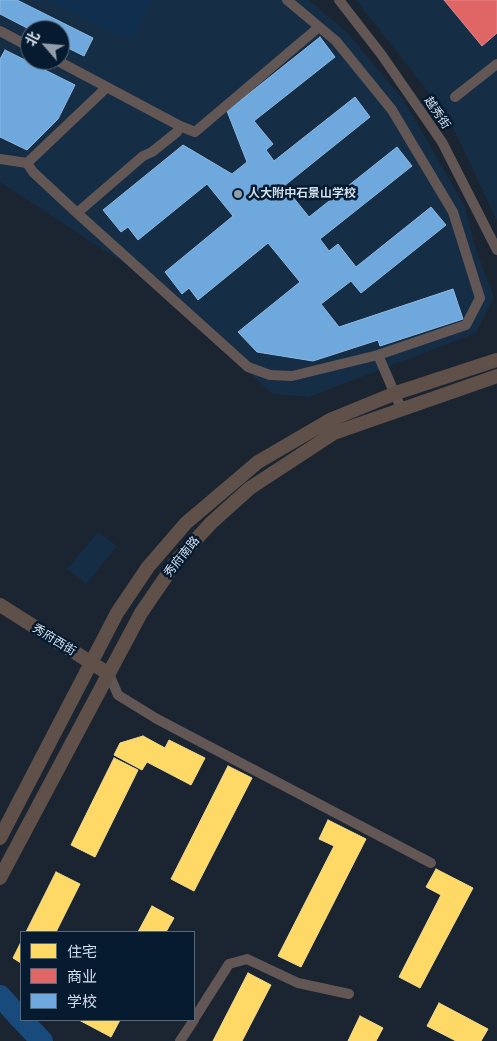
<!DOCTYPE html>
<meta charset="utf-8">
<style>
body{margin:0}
#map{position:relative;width:497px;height:1041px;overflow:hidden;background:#1a2531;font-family:"Libre Baskerville","Noto Sans SC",serif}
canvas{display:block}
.legend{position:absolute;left:20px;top:931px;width:175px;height:90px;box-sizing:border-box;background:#071b30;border:1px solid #58697c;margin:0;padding:6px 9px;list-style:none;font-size:15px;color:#d2dfed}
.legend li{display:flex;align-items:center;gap:10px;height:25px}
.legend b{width:25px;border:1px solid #58697c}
.north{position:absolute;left:20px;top:20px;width:50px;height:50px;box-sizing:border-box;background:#071b30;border:1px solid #58697c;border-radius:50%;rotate:297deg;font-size:14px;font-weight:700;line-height:20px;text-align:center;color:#d2dfed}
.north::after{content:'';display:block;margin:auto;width:18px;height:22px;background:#929eab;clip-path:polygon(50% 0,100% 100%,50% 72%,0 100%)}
</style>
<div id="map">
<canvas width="497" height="1041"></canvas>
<ul class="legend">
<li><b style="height:14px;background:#ffd966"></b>住宅</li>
<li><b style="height:14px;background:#e06666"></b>商业</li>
<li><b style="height:14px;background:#6fa8dc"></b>学校</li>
</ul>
<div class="north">北</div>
</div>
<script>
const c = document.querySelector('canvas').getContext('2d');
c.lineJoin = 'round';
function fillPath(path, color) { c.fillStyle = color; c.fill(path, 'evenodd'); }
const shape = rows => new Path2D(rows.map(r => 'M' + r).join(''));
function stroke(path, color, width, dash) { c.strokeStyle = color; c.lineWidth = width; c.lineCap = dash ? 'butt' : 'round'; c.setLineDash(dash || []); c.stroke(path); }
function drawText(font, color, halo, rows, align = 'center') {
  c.font = font + ' "Libre Baskerville","Noto Sans SC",serif'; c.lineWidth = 5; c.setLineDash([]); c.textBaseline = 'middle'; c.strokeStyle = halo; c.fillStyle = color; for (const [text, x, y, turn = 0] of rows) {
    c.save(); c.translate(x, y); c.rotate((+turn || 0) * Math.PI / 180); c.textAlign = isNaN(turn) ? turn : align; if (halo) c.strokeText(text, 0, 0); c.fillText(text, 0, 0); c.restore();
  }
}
fillPath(shape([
 [0,0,309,0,347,32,405,102,465,207,475,247,494,297,476,333,309,397,273,394,130,267,0,182],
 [30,30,60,30,60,60,30,60],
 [356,0,497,0,497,221,448,117],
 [98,532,117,546,86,584,67,569]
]), '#162d46');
fillPath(shape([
 [47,0,152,0,132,39,115,34]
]), '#102f4e');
const homes = shape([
 [143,736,165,748,169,740,205,758,191,785,147,762,142,770,114,755,120,743,143,736],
 [114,758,138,770,95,857,71,845,114,758],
 [228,766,252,778,194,891,171,879,228,766],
 [328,820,366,839,301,967,278,956,334,846,319,839,328,820],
 [436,869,473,888,420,988,399,977,441,895,426,887,436,869],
 [56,872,80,884,56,932,26,932,56,872],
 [152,906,174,918,166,932,138,932,152,906],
 [21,942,21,963,13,958,21,942],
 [248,973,271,985,242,1041,213,1041,248,973],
 [439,1003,488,1029,481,1041,456,1041,427,1026,439,1003],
 [360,1016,383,1028,376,1041,348,1041,360,1016],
 [79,1020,120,1020,111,1037,79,1020]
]);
fillPath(homes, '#ffd966');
stroke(homes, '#f2db8e', 1);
const shops = shape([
 [444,0,497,0,497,33,482,46,444,0]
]);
fillPath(shops, '#e06666');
stroke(shops, '#dc8a8e', 1);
const schools = shape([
 [0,0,17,0,93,38,84,56,60,44,60,30,31,30,0,14,0,0],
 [320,37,335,57,254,121,273,144,266,150,274,161,355,97,370,117,284,186,309,217,397,147,412,166,320,239,329,251,338,244,356,267,431,207,446,225,361,293,351,281,321,304,339,327,453,289,463,319,380,346,378,340,313,361,257,352,238,332,300,282,268,243,198,300,189,288,182,294,165,272,233,216,207,184,138,240,128,227,121,232,103,210,183,145,232,174,247,162,227,111,320,37],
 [5,50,75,85,58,119,27,150,0,137,0,59,5,50]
]);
fillPath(schools, '#6fa8dc');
stroke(schools, '#8db8e1', 1);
stroke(shape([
 [0,996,21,1019],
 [22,1020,42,1041]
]), '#184a7b', 22);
stroke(shape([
 [339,0,381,54,442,142,497,250],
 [0,31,30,47],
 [56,60,180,126,177,132,152,152,143,156,77,213],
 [455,97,497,64],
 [180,126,195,132,319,27],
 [0,159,27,163,33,172,77,213,248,367,270,375,292,376,378,355,466,325,480,298,453,212,392,110,336,41,287,0],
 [27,163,107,87],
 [378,355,401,408],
 [109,674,118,695,157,719,431,863],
 [194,1019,229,964,247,959,298,983,349,994],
 [180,1041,194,1020]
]), '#625755', 10);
stroke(shape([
 [0,605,109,674],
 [0,838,117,613,148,567,186,523,258,462,330,420,396,393,497,360],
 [0,878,141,613,178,559,211,523,250,488,334,433,497,376]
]), '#60504a', 14);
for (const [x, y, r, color] of [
 [238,194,5,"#929eab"]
]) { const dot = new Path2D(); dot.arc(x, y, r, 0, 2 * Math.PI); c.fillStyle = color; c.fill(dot); stroke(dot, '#071b30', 2); }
drawText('12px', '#d2dfed', '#071b30', [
 ["越秀街",437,113,56],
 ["秀府南路",182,557,-51],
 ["秀府西街",54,640,32]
]);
drawText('bold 12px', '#d2dfed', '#071b30', [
 ["人大附中石景山学校",248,194]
], 'left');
</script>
